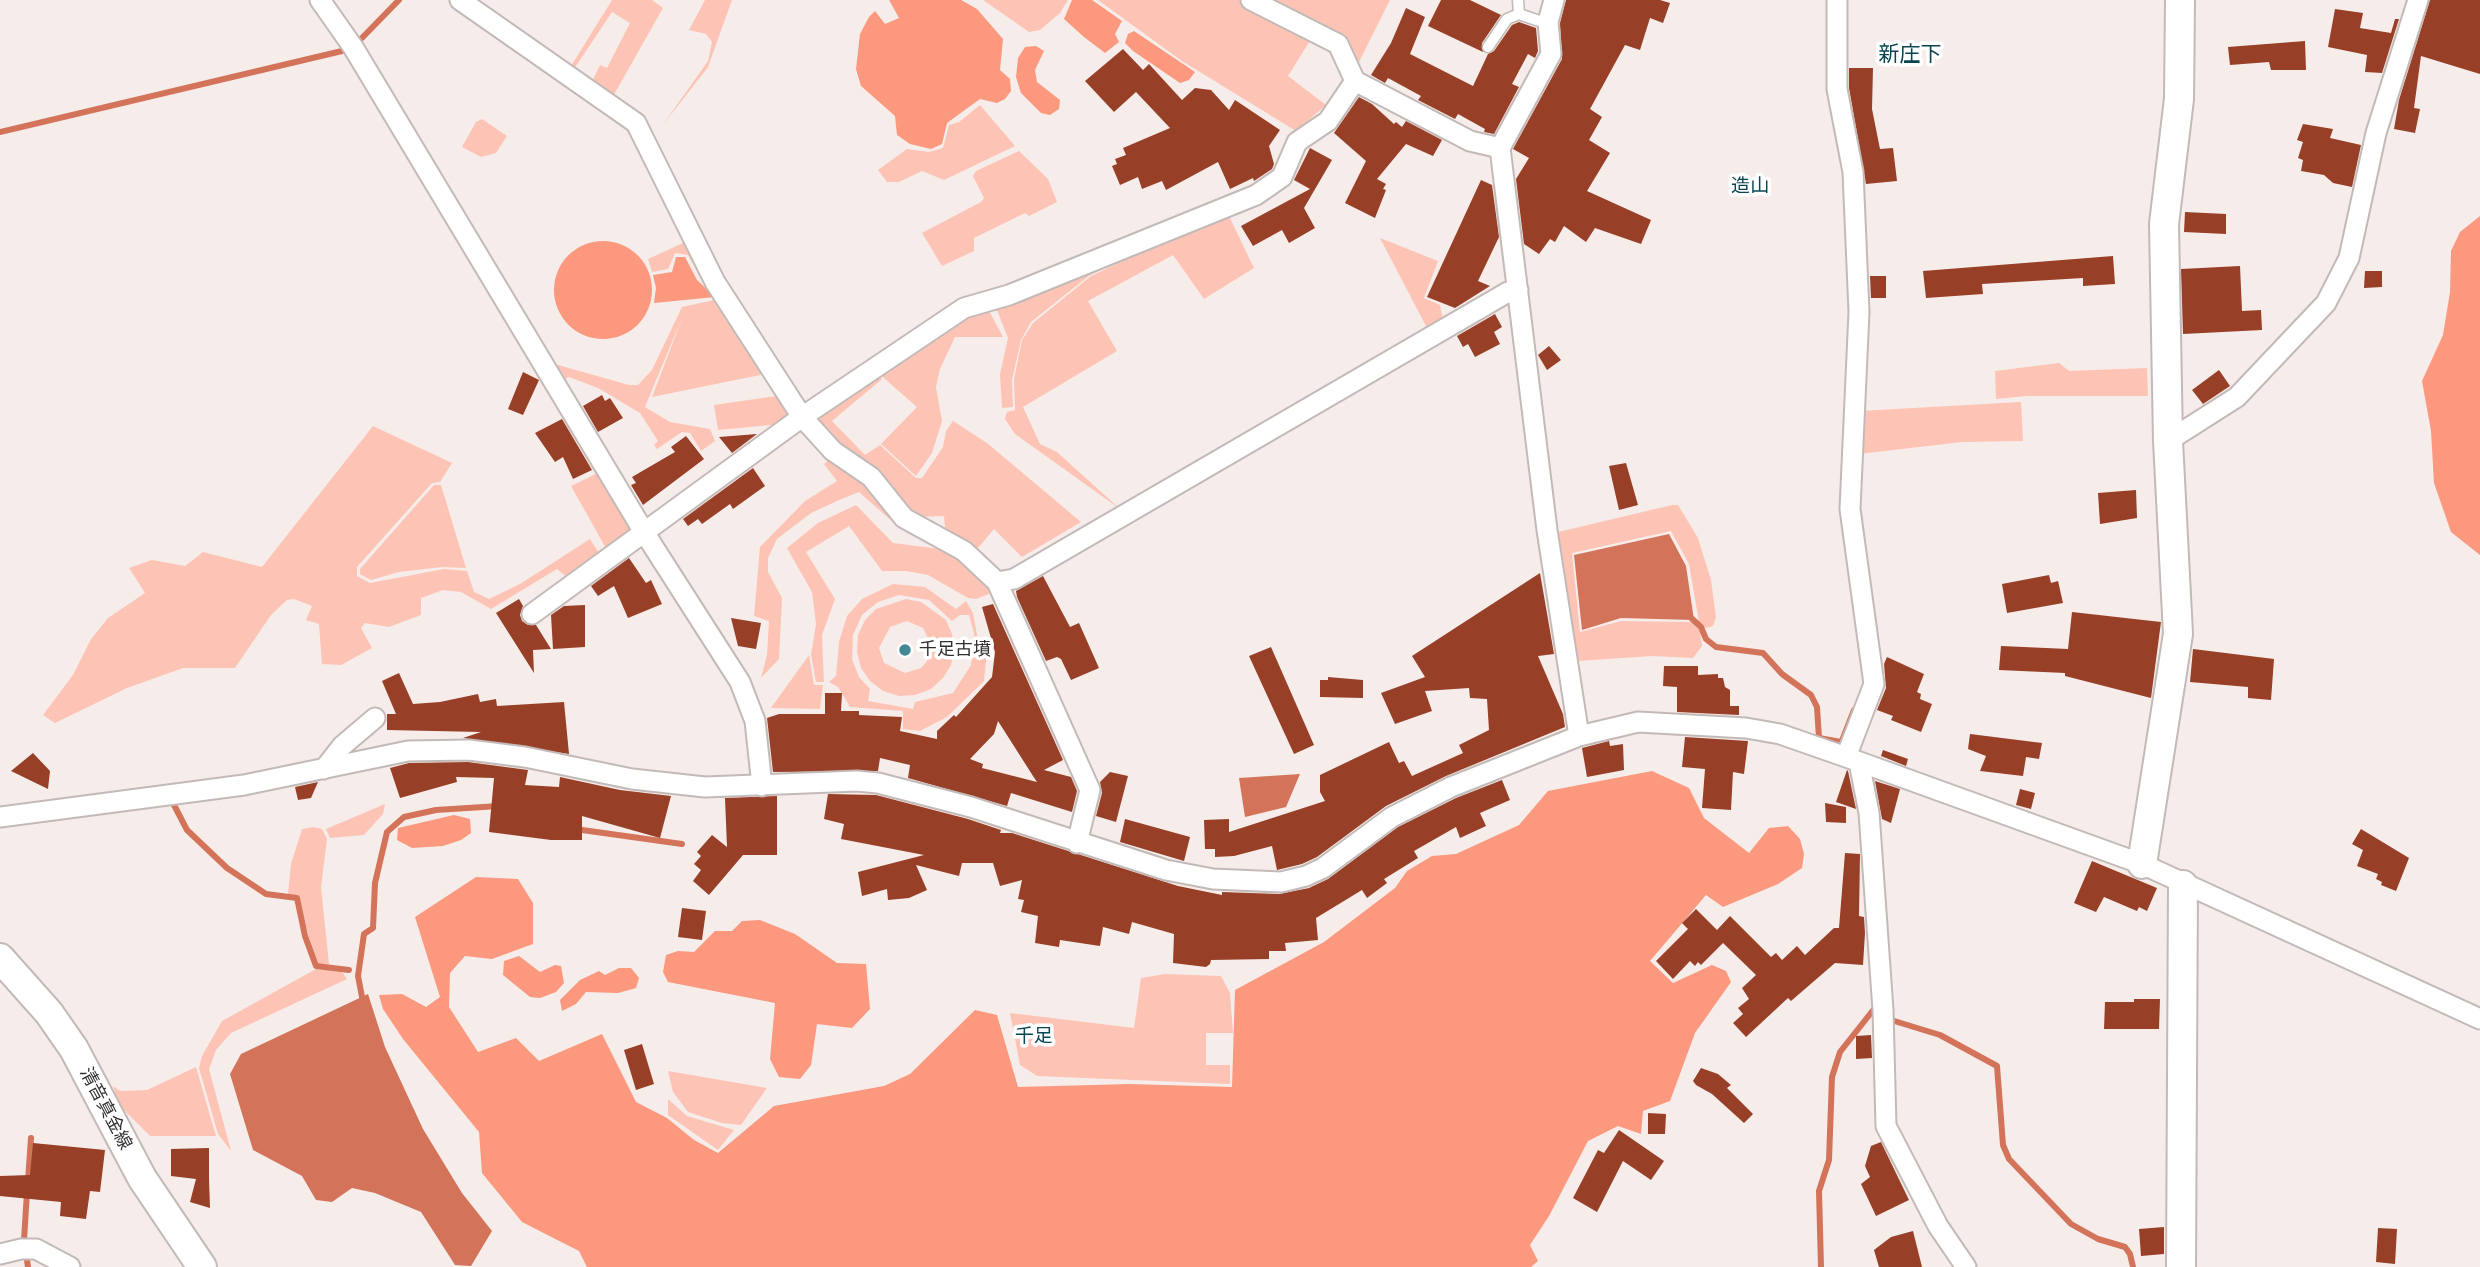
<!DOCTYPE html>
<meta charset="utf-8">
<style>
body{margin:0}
canvas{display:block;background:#f6ecea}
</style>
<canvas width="2480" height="1267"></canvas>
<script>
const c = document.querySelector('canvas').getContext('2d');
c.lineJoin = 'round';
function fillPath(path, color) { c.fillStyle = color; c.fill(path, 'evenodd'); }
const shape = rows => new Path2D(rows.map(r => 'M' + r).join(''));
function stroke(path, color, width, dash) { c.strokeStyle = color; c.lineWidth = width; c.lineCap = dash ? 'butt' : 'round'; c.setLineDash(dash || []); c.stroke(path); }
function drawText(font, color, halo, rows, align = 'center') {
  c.font = font + ' "Source Serif 4","Noto Sans JP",serif'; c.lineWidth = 7; c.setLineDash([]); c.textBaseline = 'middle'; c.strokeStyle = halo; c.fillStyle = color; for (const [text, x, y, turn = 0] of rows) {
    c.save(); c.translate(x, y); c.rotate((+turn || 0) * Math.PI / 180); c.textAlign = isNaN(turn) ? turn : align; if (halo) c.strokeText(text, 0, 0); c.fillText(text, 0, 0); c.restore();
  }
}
fillPath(shape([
 [612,0,652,0,663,8,612,98,591,84,600,65,607,68,630,23,612,12,572,72,571,66],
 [705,0,732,0,708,67,662,126,708,61,712,42,706,34,689,30],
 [983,0,1068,0,1060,13,1040,30,1029,32],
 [1098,0,1242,0,1313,36,1288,76,1326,105,1296,131,1182,61],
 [1263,0,1390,0,1357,66],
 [980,105,1015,146,944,180,922,171,899,182,887,182,878,170,907,149,929,152,943,148,949,125,959,122],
 [482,119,507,136,496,153,481,157,462,147,476,122],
 [1019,151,1048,179,1057,202,1029,216,1025,213,974,238,974,251,942,266,922,233,981,202,984,198,973,176,976,171],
 [1227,212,1254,268,1204,299,1173,255,1088,301,1117,351,1023,407,1040,444,1057,452,1120,509,1015,434,1005,419,1007,412,1015,410,1014,379,1022,340,1033,323,1091,276],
 [1380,238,1438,261,1424,298,1440,305,1443,321,1427,328],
 [683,243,692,245,717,296,700,277,688,255,675,253,668,269,652,272,648,259],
 [1132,253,1090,275,1031,322,1021,340,1012,380,1013,407,1002,408,1000,374,1008,338,995,305],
 [719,299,765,374,652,397,684,313,645,407,670,422,710,429,715,441,701,451,690,433,682,432,657,449,654,445,658,441,640,413,598,388,569,377,561,381,551,363,629,385,638,385,652,370,682,307],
 [986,305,1003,337,955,337,940,369,936,387,942,421,932,453,916,476,881,444,917,407,877,372],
 [2059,363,2069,371,2147,368,2148,396,2026,396,1996,399,1995,371],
 [876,373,882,379,832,421,865,455,880,445,916,478,922,478,943,447,946,431,953,421,987,443,1081,522,1022,557,994,529,979,547,973,549,937,528,945,528,944,516,917,517,835,446,813,416],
 [783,395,792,413,772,425,718,430,714,405],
 [2021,402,2023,441,1962,442,1859,454,1860,411],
 [373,426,452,463,440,482,432,483,357,567,357,576,370,583,444,569,467,571,474,592,489,599,520,584,590,539,599,553,569,579,557,569,491,609,461,592,443,590,421,598,421,615,389,627,365,623,361,628,372,648,341,665,322,664,319,624,306,620,312,606,294,599,287,600,271,615,235,668,183,668,127,688,55,723,43,715,73,675,91,639,108,618,145,593,129,568,152,560,185,566,203,552,262,567],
 [831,458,959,554,994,592,976,599,968,598,928,575,906,571,882,571,849,526,806,552,835,599,822,635,824,682,816,682,811,655,816,624,812,592,787,548,818,523,856,505,893,543,940,549,893,522,859,492,839,500,811,513,777,539,768,558,768,572,782,598,779,659,761,678,767,655,769,621,754,616,760,547,805,501,837,481,824,464],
 [600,472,632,527,630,534,607,550,571,486],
 [434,485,441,485,466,568,442,567,399,572,371,580,360,574,360,569],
 [1672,505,1678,505,1698,538,1711,580,1716,617,1713,626,1706,628,1699,622,1689,564,1671,531,1572,553,1580,632,1621,621,1693,622,1700,631,1702,646,1693,658,1652,656,1578,661,1572,653,1554,533],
 [893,584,925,587,956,609,966,601,973,613,980,651,987,651,984,681,947,717,920,731,903,729,903,711,850,707,838,687,829,682,836,676,839,642,847,616,862,599],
 [899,595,929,600,952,621,960,615,969,615,974,633,971,665,953,693,915,702,913,709,868,701,870,689,859,677,852,659,853,635,862,615,878,602],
 [906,599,921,602,946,620,952,634,954,650,951,665,943,678,931,689,915,695,899,696,883,691,870,681,861,668,857,652,858,635,865,620,876,609],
 [907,621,923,628,931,644,927,661,921,668,905,673,884,663,879,648,890,627],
 [809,655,814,685,823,685,820,709,771,708],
 [385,804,383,814,364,835,330,838,326,829],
 [313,827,322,829,327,839,321,887,329,964,316,964,298,896,288,894,291,864,302,829],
 [316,969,342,972,347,979,231,1033,216,1050,209,1069,231,1151,218,1134,199,1068,202,1056,222,1021],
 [1165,974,1221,976,1230,993,1233,1033,1206,1033,1206,1065,1230,1065,1230,1084,1037,1076,1020,1065,1010,1013,1134,1028,1141,978],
 [196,1067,216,1136,150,1136,119,1105,113,1086,120,1091,147,1090],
 [668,1071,767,1088,741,1125,722,1123,688,1112,673,1092],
 [668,1099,687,1116,734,1130,718,1150,668,1115]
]), '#fdc4b5');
fillPath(shape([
 [889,0,961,0,977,9,1003,39,1000,70,1010,79,1011,91,1005,99,997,103,980,99,947,123,942,144,931,149,910,144,897,135,895,116,861,86,856,69,860,34,869,17,875,11,885,24,899,18],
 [1072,0,1092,0,1122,21,1115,34,1119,42,1105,53,1084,37,1064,19],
 [1134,31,1195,72,1189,80,1180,83,1133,51,1125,43,1128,34],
 [1036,46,1044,51,1035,70,1037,82,1060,100,1059,109,1050,115,1041,113,1021,93,1016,77,1018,58,1025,47],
 [2480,216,2480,555,2451,532,2434,483,2431,431,2422,381,2443,335,2450,292,2451,251,2460,232],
 '554 290a49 49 0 1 1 98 0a49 49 0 1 1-98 0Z',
 [676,257,685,257,697,280,715,297,654,303,656,288,653,275,672,272],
 [1652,771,1689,788,1704,818,1749,853,1769,828,1788,826,1800,839,1804,854,1802,868,1778,884,1723,907,1706,895,1650,961,1673,983,1712,965,1726,971,1731,982,1695,1033,1670,1101,1643,1111,1641,1134,1618,1126,1588,1141,1549,1216,1530,1245,1538,1261,1531,1267,587,1267,579,1251,522,1222,482,1173,479,1132,403,1039,383,1009,379,995,402,994,426,1007,440,997,415,917,476,877,518,879,533,903,533,944,492,959,465,956,450,973,449,1007,478,1052,516,1038,539,1061,602,1034,636,1102,667,1118,694,1140,718,1153,774,1106,884,1086,910,1074,975,1010,997,1015,1018,1087,1130,1084,1232,1087,1235,990,1324,942,1395,888,1407,871,1432,856,1456,854,1519,825,1548,791],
 [454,815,470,819,471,833,461,840,443,846,412,848,397,840,398,828],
 [760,920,795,934,837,963,866,964,870,1009,852,1028,817,1024,811,1065,800,1079,779,1077,770,1059,775,1003,668,982,663,972,666,955,678,951,694,952,715,931,732,931,742,921],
 [519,956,540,972,555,965,561,966,564,983,556,992,540,998,530,997,503,975,504,961],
 [619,968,631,968,639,978,636,988,618,993,586,992,576,1004,562,1011,560,1000,580,980,599,971,605,975]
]), '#fb987d');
fillPath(shape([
 [1669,534,1686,566,1694,620,1621,618,1582,630,1574,555],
 [1300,774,1286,807,1245,817,1239,778],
 [368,994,385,1047,423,1129,462,1193,492,1231,471,1266,455,1265,421,1212,375,1193,352,1188,332,1202,316,1200,302,1176,253,1150,230,1074,241,1054]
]), '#d3745a');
stroke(shape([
 [0,132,342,51,359,41,399,0],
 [1689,616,1701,627,1706,639,1716,647,1763,653,1782,674,1811,695,1817,707,1819,738,1841,742],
 [1841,743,1854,710],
 [174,805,187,830,227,868,266,894,297,898,305,936,316,966,349,970],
 [575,829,682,844],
 [363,1002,358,976,364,934,373,928,375,883,387,832,404,817,436,810,499,806],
 [1891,1020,1940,1035,1997,1066,2003,1145,2009,1159,2071,1224,2098,1239,2125,1247,2130,1254,2133,1267],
 [28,1181,31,1138],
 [27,1192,24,1240,28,1267],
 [1821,1267,1819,1191,1829,1160,1832,1077,1840,1052,1874,1009]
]), '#d3745a', 6);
fillPath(shape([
 [1441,0,1470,0,1501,15,1482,43,1483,52,1428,26],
 [1566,0,1660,0,1670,3,1663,23,1650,18,1640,50,1625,45,1590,109,1602,117,1589,140,1610,153,1587,191,1651,220,1641,244,1595,228,1586,242,1564,226,1555,242,1550,239,1539,254,1524,244,1516,179,1529,158,1513,149,1562,59,1560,23],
 [2430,0,2480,0,2480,74,2421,56,2414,108,2420,109,2415,133,2394,129,2399,100],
 [1406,8,1425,17,1410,54,1473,86,1488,54,1494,51,1512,25,1519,22,1536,28,1538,51,1535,58,1528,54,1512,84,1519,87,1494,134,1484,132,1485,129,1458,114,1455,119,1418,100,1421,96,1388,78,1385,83,1371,75,1391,43],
 [2335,9,2363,13,2360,28,2391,33,2395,19,2399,19,2382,73,2365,72,2367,55,2328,47],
 [2305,41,2306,70,2271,70,2269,62,2230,65,2228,47],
 [1123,49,1143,70,1149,64,1182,100,1195,88,1211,90,1229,110,1235,100,1280,130,1269,146,1274,164,1272,169,1254,181,1253,178,1230,189,1218,162,1166,190,1162,181,1142,189,1138,177,1120,185,1112,166,1117,164,1115,159,1126,155,1123,148,1170,128,1136,92,1114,112,1085,81],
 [1849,68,1873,68,1872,109,1880,149,1893,148,1897,181,1866,184,1849,88],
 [1359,97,1372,104,1394,124,1396,122,1402,127,1406,121,1442,140,1433,156,1406,144,1377,179,1386,184,1383,189,1386,190,1375,218,1345,203,1366,161,1334,133],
 [2303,124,2333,129,2330,138,2361,145,2352,187,2333,183,2324,175,2301,171,2303,160,2298,158,2303,142,2297,140],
 [1310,148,1332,160,1304,208,1315,228,1289,243,1282,230,1253,246,1241,226,1310,189,1294,180],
 [1481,180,1492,185,1499,237,1478,281,1490,286,1455,308,1427,297],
 [2185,212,2226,214,2226,234,2184,232],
 [2113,256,2115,284,2083,286,2083,278,1982,284,1983,294,1926,298,1923,271],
 [2240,266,2242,311,2261,310,2262,330,2183,334,2181,269],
 [2365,271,2382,271,2382,287,2364,288],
 [1870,276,1886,276,1886,298,1871,298],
 [1495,314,1502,327,1494,332,1500,344,1475,357,1468,344,1463,347,1457,336],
 [1549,346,1561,360,1547,370,1538,355],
 [2219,370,2230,386,2203,404,2192,390],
 [523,372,539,380,523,415,508,409],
 [602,395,605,401,610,398,623,418,598,432,583,406],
 [562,419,592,470,573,479,563,457,555,462,535,433],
 [757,434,732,453,719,437],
 [686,436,704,459,643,505,631,485,636,483,632,477,675,452,671,447],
 [1626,463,1638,505,1619,510,1609,466],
 [753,468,765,486,733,509,730,504,702,524,698,519,688,526,683,519],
 [2136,490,2137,518,2100,524,2098,493],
 [629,558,646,583,651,580,662,604,628,618,614,586,598,596,591,586],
 [1540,573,1554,654,1538,656,1563,714,1565,727,1446,776,1386,806,1317,857,1302,864,1277,870,1272,846,1234,856,1215,857,1215,849,1205,849,1204,820,1229,819,1229,832,1325,801,1320,792,1320,775,1389,742,1399,763,1404,761,1412,776,1463,753,1459,745,1489,730,1487,699,1470,698,1469,688,1425,691,1432,711,1395,724,1381,693,1425,677,1412,656],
 [2049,575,2051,583,2058,581,2063,603,2007,613,2002,584],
 [1043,576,1070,627,1079,623,1099,668,1071,680,1061,659,1057,657,1046,661,1017,597,1016,591],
 [519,599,523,606,520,615,522,621,528,625,536,625,551,649,533,650,534,673,496,613],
 [993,604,1063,760,1044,770,1071,777,1077,791,1072,812,1011,793,1007,806,908,778,910,765,880,758,878,771,773,772,767,718,779,714,825,714,825,693,842,693,841,711,859,711,859,715,902,717,900,731,937,739,937,731,954,715,956,717,992,677,995,652,982,607],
 [998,721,1033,776,1037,782,982,768,983,764,970,759,994,734],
 [585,605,585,647,553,649,551,615,564,606],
 [2072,612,2161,622,2151,698,2065,676,2065,673,1999,670,2001,646,2068,649],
 [731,618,761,623,756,649,738,646],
 [1271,647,1314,745,1294,754,1249,656],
 [2193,649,2274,659,2271,700,2248,698,2248,687,2190,682],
 [1887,657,1924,674,1917,692,1921,694,1920,699,1932,704,1921,732,1891,720,1893,716,1877,710,1886,688,1884,664],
 [1664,666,1698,666,1698,675,1718,674,1718,678,1723,678,1725,687,1730,690,1730,706,1739,706,1739,715,1677,712,1677,687,1663,686],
 [399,673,413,704,440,702,478,694,480,702,496,699,497,706,564,702,569,754,463,738,481,732,387,730,387,714,396,714,382,681],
 [1328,677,1363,680,1363,698,1320,697,1320,680,1328,680],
 [1970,734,2042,743,2039,759,2026,757,2023,776,1980,771,1986,756,1968,749],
 [1685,737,1748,741,1744,774,1733,772,1731,810,1702,808,1705,769,1682,767],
 [1609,741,1610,746,1623,744,1624,770,1587,777,1582,748],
 [1883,750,1908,759,1906,766,1881,756],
 [33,753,50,771,48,789,11,771],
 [468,762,528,770,525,785,559,787,560,777,620,790,671,796,660,838,582,816,582,840,551,840,489,832,494,778,456,777,457,782,400,798,390,768,409,763],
 [1847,770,1848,771,1856,809,1836,802],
 [1110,772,1128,776,1116,822,1096,816,1102,793,1100,782],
 [1502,780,1510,800,1480,813,1486,826,1460,838,1456,827,1414,851,1418,858,1384,879,1387,883,1367,898,1362,890,1316,918,1318,940,1285,943,1286,951,1269,951,1269,959,1211,960,1210,964,1206,967,1173,963,1174,934,1132,922,1129,934,1103,927,1100,946,1060,940,1059,947,1035,943,1038,916,1021,912,1024,900,1018,899,1022,880,1000,886,993,863,962,863,959,876,916,865,927,890,909,898,888,900,887,889,862,896,858,872,924,855,841,839,844,824,824,819,828,794,876,795,968,819,1001,830,1000,833,1012,833,1178,886,1222,895,1222,892,1279,894,1309,888,1328,879,1398,827,1456,798],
 [1875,781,1900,789,1891,823,1882,819],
 [318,782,311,798,298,800,295,787],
 [2020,789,2035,793,2031,809,2016,805],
 [777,796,777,855,743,855,709,895,693,881,701,870,694,864,701,856,697,852,712,835,727,847,725,798],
 [1825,803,1846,807,1846,823,1826,822],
 [1125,819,1190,837,1184,861,1120,842],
 [2361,829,2409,858,2396,891,2381,885,2382,882,2376,879,2378,874,2357,866,2363,850,2352,844],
 [1845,853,1860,854,1859,916,1864,917,1865,933,1863,965,1835,963,1791,1001,1788,998,1746,1037,1733,1023,1743,1014,1738,1008,1749,999,1742,988,1756,975,1723,943,1701,965,1698,962,1695,966,1690,961,1673,979,1656,961,1688,929,1682,923,1696,909,1717,930,1730,916,1771,957,1776,953,1782,960,1797,946,1805,955,1834,928,1839,928],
 [2092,861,2157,888,2147,911,2139,907,2137,911,2104,897,2096,912,2074,903],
 [682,908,706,911,702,940,678,937],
 [2134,999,2160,999,2159,1029,2104,1029,2105,1002,2134,1002],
 [1871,1035,1872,1058,1856,1059,1856,1036],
 [642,1044,654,1084,636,1090,624,1050],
 [1701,1068,1718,1074,1731,1085,1727,1088,1753,1114,1744,1123,1712,1094,1696,1085,1693,1081],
 [1648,1113,1666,1114,1665,1134,1648,1134],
 [1619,1130,1664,1161,1651,1180,1623,1161,1597,1212,1573,1198,1598,1150,1604,1153],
 [1881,1142,1909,1200,1876,1216,1861,1184,1870,1177,1865,1166,1871,1146],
 [33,1143,105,1150,100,1192,90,1191,86,1219,60,1216,61,1202,0,1196,0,1176,30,1175],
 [209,1148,209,1179,210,1208,190,1202,196,1179,171,1176,171,1149],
 [2164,1227,2164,1254,2141,1256,2139,1229],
 [2378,1228,2397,1229,2395,1264,2376,1262],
 [1913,1231,1922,1267,1879,1267,1874,1250,1891,1237]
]), '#983f27');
const lane = shape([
 [1518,0,1519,14,1548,24],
 [1488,47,1507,19,1519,14]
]);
const street = shape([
 [320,0,353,47,644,532,740,682,755,721,762,786],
 [460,0,636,123,715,282,802,417,833,451,871,477,904,518,964,551,997,582,1090,790,1077,843],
 [1251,0,1338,44,1355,81,1470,141,1500,148,1551,54,1548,22,1554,0],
 [1837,0,1837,89,1853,172,1859,312,1850,509,1874,684,1846,757],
 [1500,148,1547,530,1579,736],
 [2168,441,2237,397,2326,303,2349,258,2376,133,2418,0],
 [997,582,1014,579,1508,292,1518,290],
 [532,614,802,417,964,308,1009,295,1256,195,1282,177,1297,142,1328,121,1355,81],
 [1859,762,1869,813,1883,1010,1886,1126,1938,1226,1966,1267],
 [324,769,342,746,375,718],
 [0,817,244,785,408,751,469,750,525,757,632,779,705,787,857,781,878,783,971,807,1166,870,1213,879,1281,882,1306,876,1323,868,1392,817,1451,787,1579,736,1638,722,1746,728,1780,734,1846,757,2142,864,2480,1019],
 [0,1254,21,1249,36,1249,70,1267]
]);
const secondary = shape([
 [2142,864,2178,634,2168,441,2164,224,2179,99,2180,0],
 [0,958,49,1013,74,1049,142,1178,202,1267],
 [2181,1267,2183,885]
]);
stroke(lane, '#c3bab8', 13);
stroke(street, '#c3bab8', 23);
stroke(secondary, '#c3bab8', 32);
stroke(lane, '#fff', 10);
stroke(street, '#fff', 19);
stroke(secondary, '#fff', 28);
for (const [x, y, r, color] of [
 [905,650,7,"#448797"]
]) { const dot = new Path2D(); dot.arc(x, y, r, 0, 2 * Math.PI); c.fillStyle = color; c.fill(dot); stroke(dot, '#fff', 2.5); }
drawText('18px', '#332f2f', '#fff', [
 ["千足古墳",919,650]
], 'left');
drawText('18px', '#332f2f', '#fff', [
 ["清音真金線",105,1109,62]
]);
drawText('19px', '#094551', '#fff', [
 ["造山",1750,187],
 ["千足",1034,1037]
]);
drawText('21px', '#094551', '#fff', [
 ["新庄下",1910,56]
]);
</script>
